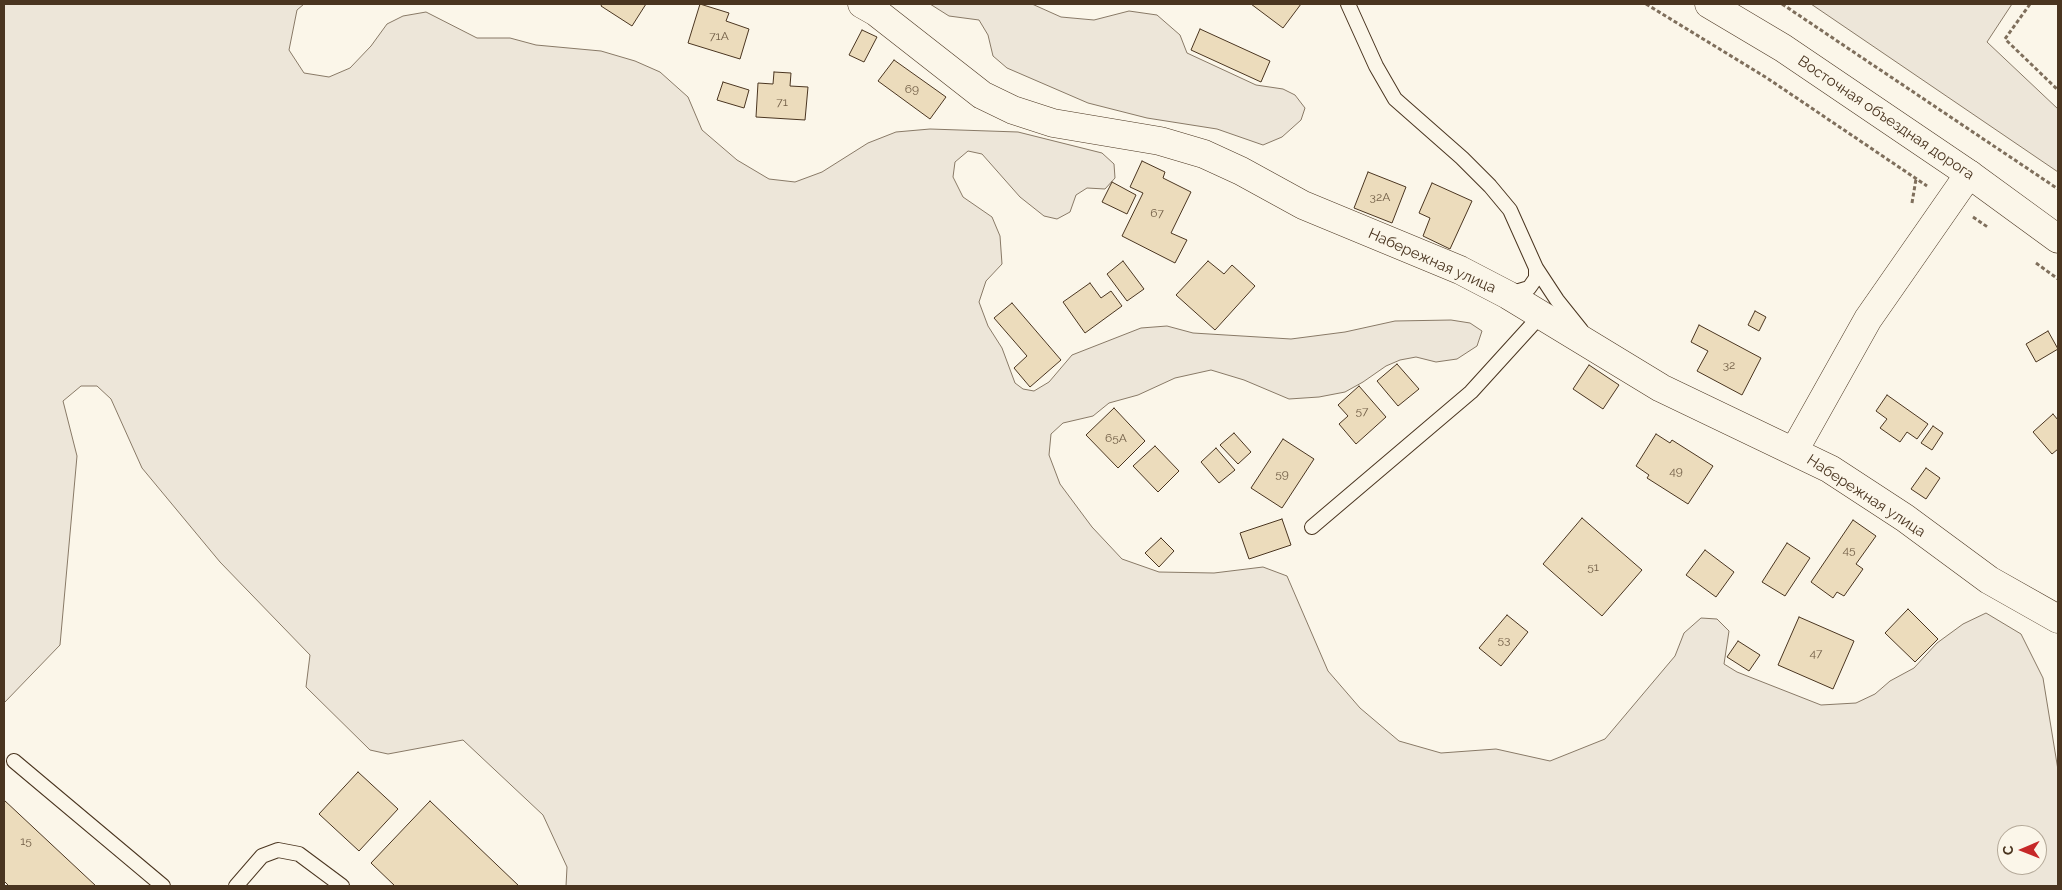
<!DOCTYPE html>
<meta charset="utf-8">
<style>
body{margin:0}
#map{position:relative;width:2062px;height:890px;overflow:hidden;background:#fbf6e9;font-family:Raleway,sans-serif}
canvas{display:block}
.frame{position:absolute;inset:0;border:5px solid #4a3520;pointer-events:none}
.north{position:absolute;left:1997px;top:825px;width:50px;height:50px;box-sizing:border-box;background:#fbf6e9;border:1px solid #b4a999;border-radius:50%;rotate:269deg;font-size:14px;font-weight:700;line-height:20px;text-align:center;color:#4a3520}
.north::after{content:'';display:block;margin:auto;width:18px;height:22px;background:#c62828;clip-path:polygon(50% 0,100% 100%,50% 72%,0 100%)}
</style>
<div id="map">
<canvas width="2062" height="890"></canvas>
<div class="frame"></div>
<div class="north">С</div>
</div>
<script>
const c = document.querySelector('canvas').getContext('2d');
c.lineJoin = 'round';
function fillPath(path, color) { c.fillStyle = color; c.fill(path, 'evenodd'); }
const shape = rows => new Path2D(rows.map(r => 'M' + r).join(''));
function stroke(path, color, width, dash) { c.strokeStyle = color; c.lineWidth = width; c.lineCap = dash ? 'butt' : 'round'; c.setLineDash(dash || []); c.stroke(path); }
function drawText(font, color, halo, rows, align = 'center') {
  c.font = font + ' Raleway,sans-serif'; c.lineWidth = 4; c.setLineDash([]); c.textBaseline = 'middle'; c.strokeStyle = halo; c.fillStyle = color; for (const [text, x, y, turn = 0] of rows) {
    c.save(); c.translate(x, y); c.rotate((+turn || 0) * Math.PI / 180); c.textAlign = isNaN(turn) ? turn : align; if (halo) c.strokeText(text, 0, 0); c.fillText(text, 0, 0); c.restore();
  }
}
const green = shape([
 [4,4,304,4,297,10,289,50,304,73,329,77,350,68,371,46,387,24,403,16,426,12,477,38,510,38,536,45,601,51,635,61,660,72,688,97,702,130,737,160,769,179,795,182,822,172,868,143,896,132,930,129,1018,132,1102,153,1114,164,1115,178,1105,189,1087,188,1076,195,1070,212,1057,219,1044,216,1020,197,982,154,968,151,955,162,953,177,963,197,992,217,1000,236,1002,264,986,281,979,302,988,326,1002,348,1015,383,1023,389,1034,391,1049,382,1072,355,1141,328,1167,326,1193,333,1291,339,1345,332,1395,321,1451,320,1470,323,1482,331,1477,346,1457,359,1436,362,1416,357,1400,360,1386,366,1363,382,1345,392,1319,397,1289,399,1244,380,1211,370,1175,378,1138,395,1109,403,1093,416,1063,423,1051,434,1049,455,1060,484,1092,527,1122,559,1159,572,1214,573,1263,567,1287,576,1328,671,1360,708,1399,741,1441,753,1496,749,1550,761,1605,739,1675,656,1684,633,1701,618,1717,619,1729,631,1724,664,1737,672,1821,705,1856,703,1875,694,1890,681,1914,668,1937,643,1963,624,1986,613,2021,634,2043,678,2058,770,2058,886,566,886,567,867,543,815,463,740,388,754,370,750,306,687,310,655,220,562,142,468,111,399,97,386,81,386,63,401,77,456,60,645,4,703,4,4],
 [2007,835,2037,835,2037,865,2007,865,2007,835],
 [930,4,1032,4,1061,17,1094,20,1129,11,1157,15,1180,35,1187,53,1256,85,1283,89,1295,95,1305,108,1301,120,1282,137,1263,145,1217,129,1147,118,1088,103,1007,68,993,56,988,35,979,20,949,16,930,4],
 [1811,4,2012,4,1987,42,2058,109,2058,172,1811,4]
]);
fillPath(green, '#ede6d9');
stroke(green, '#887966', 1);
const building = shape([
 [602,4,646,4,632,26,601,6,602,4],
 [700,4,729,13,726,21,749,29,740,59,688,43,700,4],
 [1251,4,1301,4,1283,28,1251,4],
 [1200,29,1270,61,1261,82,1191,50,1200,29],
 [862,30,877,37,864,62,849,55,862,30],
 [894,60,946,97,930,119,878,81,894,60],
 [774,72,791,73,790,86,808,87,805,120,756,117,758,83,773,84,774,72],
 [723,82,749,90,744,108,717,100,723,82],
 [1142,161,1165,172,1163,178,1191,192,1171,233,1187,240,1175,263,1122,236,1143,193,1130,187,1142,161],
 [1368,172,1406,187,1392,223,1354,208,1368,172],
 [1112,182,1136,195,1127,214,1102,202,1112,182],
 [1432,183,1472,201,1450,249,1423,236,1430,218,1419,213,1432,183],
 [1123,261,1144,289,1127,301,1107,274,1123,261],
 [1208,261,1224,274,1232,265,1255,286,1215,330,1176,295,1208,261],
 [1090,283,1101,298,1111,291,1122,306,1085,333,1063,302,1090,283],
 [1012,303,1061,360,1030,387,1014,368,1027,356,994,318,1012,303],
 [1755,311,1766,317,1759,331,1748,325,1755,311],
 [1699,325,1761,358,1742,395,1697,371,1708,351,1691,342,1699,325],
 [2048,331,2058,349,2036,362,2026,344,2048,331],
 [1397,364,1419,389,1398,406,1377,381,1397,364],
 [1589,365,1619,385,1603,409,1573,389,1589,365],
 [1359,386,1386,417,1356,444,1339,424,1348,416,1338,405,1359,386],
 [1887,395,1928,424,1917,439,1907,432,1900,442,1880,428,1887,419,1876,411,1887,395],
 [1114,408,1145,441,1118,468,1086,435,1114,408],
 [2053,414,2058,420,2058,449,2052,454,2033,432,2053,414],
 [1933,426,1943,433,1932,450,1921,443,1933,426],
 [1234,433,1251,452,1238,464,1220,445,1234,433],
 [1656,434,1670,443,1672,440,1713,466,1688,504,1647,478,1649,475,1636,466,1656,434],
 [1283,439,1314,459,1282,508,1251,488,1283,439],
 [1155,446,1179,471,1158,492,1133,466,1155,446],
 [1216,448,1235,470,1219,483,1201,462,1216,448],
 [1926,468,1940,478,1926,499,1911,489,1926,468],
 [1582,518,1642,570,1602,616,1543,564,1582,518],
 [1282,519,1291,545,1249,559,1240,533,1282,519],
 [1853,520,1876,536,1856,564,1863,569,1844,596,1837,592,1833,598,1811,582,1853,520],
 [1161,538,1174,551,1159,567,1145,553,1161,538],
 [1787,543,1810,558,1785,596,1762,582,1787,543],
 [1705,550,1734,572,1716,597,1686,575,1705,550],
 [1908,609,1938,639,1915,662,1885,633,1908,609],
 [1507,615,1528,632,1501,666,1479,648,1507,615],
 [1799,617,1854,641,1833,689,1778,665,1799,617],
 [1738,641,1760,655,1749,671,1727,657,1738,641],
 [358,772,398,809,359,851,319,814,358,772],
 [4,800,96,886,9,886,4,881,4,800],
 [430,801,519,886,395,886,371,863,430,801]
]);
fillPath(building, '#ecdcbc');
stroke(building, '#4a3520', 1);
const lane = shape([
 [1348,4,1376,66,1395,99,1462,158,1490,186,1510,210,1536,268,1557,300,1581,330],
 [1509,294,1529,288,1536,278,1536,268],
 [1312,527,1471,392,1541,315],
 [14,761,163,886],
 [236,886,262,856,278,850,299,854,342,886]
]);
const street = shape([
 [862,4,876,12,982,95,1013,110,1053,123,1160,141,1204,154,1241,171,1303,205,1460,270,1508,295,1661,388,1830,469,1905,518,1989,580,2058,619],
 [1794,451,1868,319,1969,174]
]);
const primary = shape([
 [1709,4,1783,48,1969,174,2058,239]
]);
stroke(lane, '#4a3520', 16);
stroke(street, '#4a3520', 29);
stroke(primary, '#4a3520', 29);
stroke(shape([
 [1646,4,1767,78,1927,186],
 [1782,4,2058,189],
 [2030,4,2005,39,2058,90],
 [1912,203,1916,179],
 [1973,217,1989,228],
 [2036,263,2058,279]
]), '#7f6f5c', 3, [4, 2.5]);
stroke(lane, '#fbf6e9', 14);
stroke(street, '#fbf6e9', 28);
stroke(primary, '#fbf6e9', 28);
drawText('12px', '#725f47', null, [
 ["71А",719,36],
 ["69",912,89],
 ["71",782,102],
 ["32А",1380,197],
 ["67",1157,213],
 ["32",1729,365],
 ["57",1362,411],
 ["65А",1116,438],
 ["49",1676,471],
 ["59",1282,474],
 ["45",1849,550],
 ["51",1593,567],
 ["53",1504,640],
 ["47",1816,653],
 ["15",26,841]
]);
drawText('15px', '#4a3520', '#fbf6e9', [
 ["Восточная объездная дорога",1886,118,34],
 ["Набережная улица",1432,261,24],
 ["Набережная улица",1866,496,33]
]);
</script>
